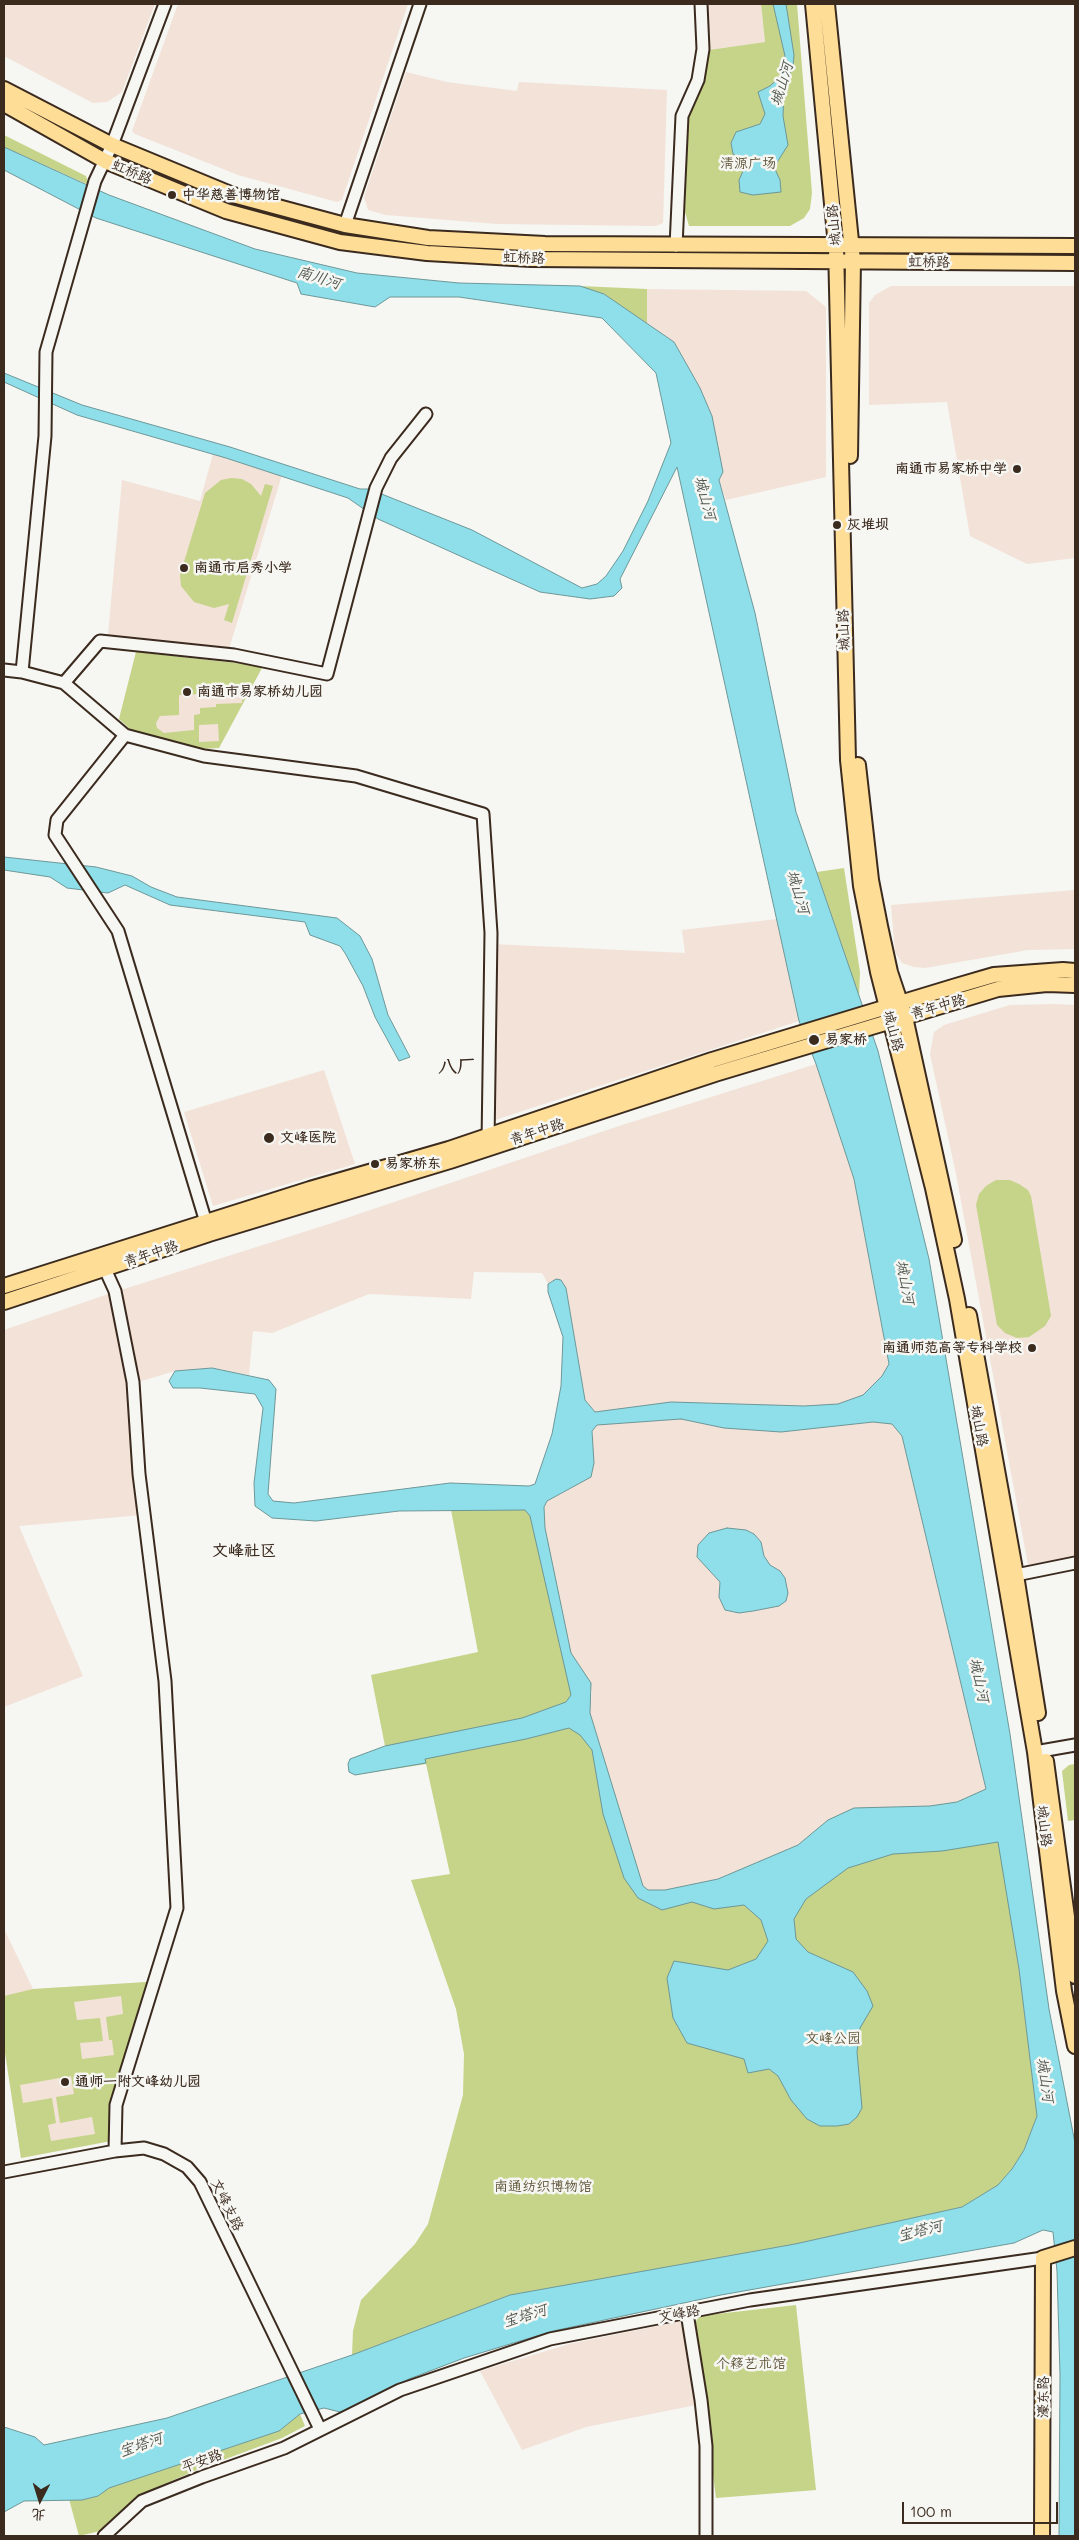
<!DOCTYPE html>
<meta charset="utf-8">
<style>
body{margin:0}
#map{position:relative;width:1079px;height:2540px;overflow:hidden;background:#f6f6f2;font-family:Mali,"LXGW WenKai TC",sans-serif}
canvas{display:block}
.frame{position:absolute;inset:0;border:5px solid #3b2a1e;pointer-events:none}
.north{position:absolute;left:15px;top:2475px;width:50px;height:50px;-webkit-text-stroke:4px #f6f6f2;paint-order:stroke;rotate:185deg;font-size:14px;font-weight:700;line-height:20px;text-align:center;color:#3b2a1e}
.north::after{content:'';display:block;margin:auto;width:18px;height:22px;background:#3b2a1e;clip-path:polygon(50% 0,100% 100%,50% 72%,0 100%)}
.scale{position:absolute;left:902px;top:2502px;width:156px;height:22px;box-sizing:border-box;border:2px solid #3b2a1e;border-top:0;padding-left:6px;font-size:15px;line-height:18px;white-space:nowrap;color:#3b2a1e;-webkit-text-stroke:4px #f6f6f2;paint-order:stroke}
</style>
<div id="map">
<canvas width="1079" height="2540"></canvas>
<div class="frame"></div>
<div class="north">北</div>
<div class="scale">100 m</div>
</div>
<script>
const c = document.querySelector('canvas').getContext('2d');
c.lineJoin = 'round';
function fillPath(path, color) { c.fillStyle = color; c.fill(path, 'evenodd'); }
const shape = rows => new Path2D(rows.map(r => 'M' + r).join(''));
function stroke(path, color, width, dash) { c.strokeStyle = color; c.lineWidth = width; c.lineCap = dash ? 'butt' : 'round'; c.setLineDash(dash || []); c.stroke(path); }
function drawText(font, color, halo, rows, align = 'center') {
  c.font = font + ' Mali,"LXGW WenKai TC",sans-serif'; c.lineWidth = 5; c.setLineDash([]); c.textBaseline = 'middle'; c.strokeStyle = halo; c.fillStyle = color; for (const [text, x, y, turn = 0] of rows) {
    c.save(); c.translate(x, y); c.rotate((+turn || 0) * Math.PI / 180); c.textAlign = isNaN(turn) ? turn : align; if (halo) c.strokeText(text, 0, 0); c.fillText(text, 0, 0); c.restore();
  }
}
fillPath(shape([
 [4,4,155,4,122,92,107,102,93,103,4,56],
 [178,4,408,4,342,200,337,202,238,175,135,134,132,131],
 [707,4,761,4,765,42,709,50],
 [406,72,447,82,517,91,519,82,667,90,663,223,656,226,497,224,386,215,368,210,364,197],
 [891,286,1075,286,1075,558,1027,564,970,536,947,402,869,405,869,303,875,295],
 [647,289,806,291,826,307,826,477,726,500,719,480,712,416,700,388,674,342,647,324],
 [213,454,282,475,229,649,108,635,122,480,200,501],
 [136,652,263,666,219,748,199,749,119,719],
 [1075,890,1075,949,1028,950,925,968,914,967,902,963,895,952,891,905],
 [777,919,799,1021,492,1121,492,944,685,953,682,930],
 [1055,1004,1075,1005,1075,1557,1028,1565,956,1174,930,1054,934,1032,944,1025,1010,1005],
 [816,1064,854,1179,902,1436,986,1789,957,1802,930,1806,899,1806,828,1820,798,1845,717,1879,665,1890,648,1890,643,1886,590,1713,592,1691,571,1653,545,1528,544,1507,547,1501,570,1489,594,1463,592,1441,595,1412,585,1400,566,1288,551,1281,548,1284,542,1273,474,1272,471,1299,369,1294,272,1333,253,1331,249,1375,212,1368,175,1371,138,1382,121,1290,329,1224,619,1126],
 [324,1070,355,1164,213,1206,184,1112],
 [111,1293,128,1386,141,1515,19,1526,83,1676,4,1707,4,1330],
 [4,1929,33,1989,147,1982,110,2117,111,2141,21,2158,4,2046],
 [682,2321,696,2405,586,2427,522,2450,480,2371,569,2344]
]), '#f2e2d8');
fillPath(shape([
 [761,4,797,4,812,193,810,209,804,218,790,226,689,226,685,212,686,117,703,80,709,50,765,42],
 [4,135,86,176,89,185,4,147],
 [580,286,647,289,647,324,604,294],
 [231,478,242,479,251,484,261,496,265,484,273,486,232,623,224,620,229,604,214,608,194,602,181,586,180,575,205,493,221,480],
 [136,652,263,666,219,748,199,749,132,731,119,719],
 [216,686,241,686,242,703,216,704,216,707,200,708,200,714,194,715,194,730,164,733,157,728,156,723,160,716,179,715,179,695,199,694,199,690,216,690],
 [218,724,219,741,199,742,199,725],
 [844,868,860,972,859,996,817,872],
 [996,1180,1010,1180,1019,1184,1028,1190,1031,1196,1051,1316,1045,1326,1029,1337,1017,1338,1005,1333,997,1325,976,1205,979,1194,986,1186],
 [544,1507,545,1528,571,1653,591,1683,590,1713,643,1886,648,1890,665,1890,718,1879,798,1845,828,1820,854,1808,930,1806,957,1802,986,1789,999,1842,1019,1969,1037,2116,1024,2150,1012,2169,998,2185,962,2207,795,2244,510,2295,352,2355,353,2331,361,2300,415,2244,428,2224,463,2095,464,2054,456,2009,411,1880,450,1874,426,1764,355,1775,349,1772,348,1764,350,1759,385,1746,371,1675,478,1652,451,1510,525,1510],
 [1075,1764,1075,1820,1068,1821,1062,1771,1069,1765],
 [147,1982,110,2117,111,2141,21,2158,4,2046,4,1996,33,1989],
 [121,1996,123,2014,106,2017,109,2040,112,2040,114,2055,82,2059,80,2043,103,2041,100,2018,77,2020,74,2002],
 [71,2076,74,2094,56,2097,60,2123,92,2117,95,2134,51,2141,48,2125,56,2123,52,2098,23,2103,20,2085],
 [796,2305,816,2490,716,2498,694,2325,699,2316],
 [300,2414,305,2426,282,2438,199,2469,137,2496,100,2531,79,2536,69,2499,82,2500,98,2496,109,2488,279,2431]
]), '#c5d488');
const water = shape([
 [773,4,786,4,794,55,793,66,784,90,783,116,788,145,774,167,780,180,781,192,753,195,740,192,739,180,744,169,742,159,733,154,731,143,736,132,760,124,765,114,758,92,770,86,780,77,783,66,785,56,773,4],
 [4,147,109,195,255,249,357,273,459,283,580,286,604,294,674,342,700,388,712,416,723,472,719,480,755,613,796,812,878,1051,929,1259,1010,1734,1049,2009,1075,2143,1075,2536,1059,2536,1060,2375,1057,2271,1053,2232,1043,2230,1014,2243,721,2295,553,2331,464,2358,409,2379,366,2400,350,2412,340,2412,324,2408,300,2414,279,2431,109,2488,98,2496,82,2500,24,2501,4,2512,4,2427,35,2437,44,2445,167,2418,352,2355,510,2295,795,2244,962,2207,998,2185,1012,2169,1024,2150,1037,2116,1019,1969,998,1842,942,1851,893,1854,848,1868,806,1899,794,1919,796,1939,808,1952,853,1972,867,1991,873,2006,860,2028,857,2052,862,2108,857,2117,849,2124,837,2126,820,2126,807,2119,791,2100,778,2076,769,2069,748,2073,744,2059,687,2043,673,2018,667,1978,674,1961,728,1970,756,1959,768,1941,761,1920,744,1905,714,1909,692,1902,662,1910,638,1898,624,1878,603,1814,592,1750,580,1735,569,1728,526,1739,425,1759,426,1763,355,1775,349,1772,348,1764,350,1759,385,1746,522,1718,566,1702,571,1695,530,1516,525,1510,399,1511,316,1521,272,1518,255,1506,254,1483,263,1408,255,1394,200,1388,173,1388,169,1381,175,1371,212,1368,269,1380,276,1389,268,1494,273,1501,294,1503,450,1483,529,1486,535,1484,552,1434,561,1386,563,1337,548,1292,548,1284,556,1279,561,1280,566,1288,585,1400,595,1412,671,1402,804,1406,838,1404,863,1395,882,1376,889,1364,854,1179,816,1064,799,1021,677,467,620,579,622,588,614,596,590,599,540,592,378,519,348,498,226,458,77,415,4,382,4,373,82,405,230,447,360,489,369,489,472,530,582,588,597,584,606,576,623,551,648,501,671,443,656,373,602,318,459,297,390,297,375,307,301,294,297,283,96,218,4,170,4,147],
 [681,1419,724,1428,781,1432,873,1422,892,1424,902,1436,986,1789,957,1802,930,1806,854,1808,828,1820,798,1845,718,1879,665,1890,648,1890,643,1886,590,1713,591,1683,571,1653,545,1528,544,1507,547,1501,591,1477,594,1463,592,1431,597,1425,681,1419],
 [4,857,96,867,132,876,151,887,177,897,337,918,360,936,372,959,388,1015,410,1057,399,1061,375,1017,363,986,345,953,340,946,310,935,305,922,170,905,125,885,108,893,67,888,50,877,4,870,4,857],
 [727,1528,746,1530,754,1534,761,1542,764,1556,770,1565,780,1571,785,1578,788,1593,786,1601,779,1606,753,1611,739,1613,725,1610,719,1597,720,1582,697,1557,698,1545,709,1533,727,1528]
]);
fillPath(water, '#8edfe9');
stroke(water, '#6d9798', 1);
const minor = shape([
 [345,225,420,4],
 [676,246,682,116,698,80,703,49,701,4],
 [4,670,22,672,64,683,125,735,204,756,356,776,483,814,491,933,488,1143],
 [22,672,45,436,46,352,95,181,112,145,165,4],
 [64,683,100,641,234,655,327,674,376,488,391,458,426,414],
 [125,735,57,820,55,835,118,931,208,1229],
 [105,1269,115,1291,133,1382,139,1474,165,1681,177,1908,116,2105,115,2151],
 [1016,1575,1075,1563],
 [1035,1752,1075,1745],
 [4,2172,115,2151,144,2148,164,2154,187,2167,200,2182,320,2429],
 [687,2313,701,2400,706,2446,706,2536],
 [104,2536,142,2501,202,2477,284,2448,400,2390,550,2339,750,2300,1043,2258]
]);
const major = shape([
 [813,4,836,246,848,760,861,886,878,972,933,1188,957,1299,1035,1752,1064,1991,1075,2046],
 [827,4,853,261,850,456],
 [4,89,112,145,233,195,345,225,428,238,545,244,1075,246],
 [4,104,105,161,175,190,226,211,340,242,427,253,531,259,1075,263],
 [858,765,871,880,880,926,890,972,905,1017,954,1240],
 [4,1286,310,1189,449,1149,712,1060,956,986,994,975,1063,970,1075,971],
 [4,1302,209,1234,450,1161,715,1074,905,1017,998,989,1047,984,1075,985],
 [969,1315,1016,1575,1038,1713],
 [1046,1761,1075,1976],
 [1042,2536,1043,2258,1075,2248]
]);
stroke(minor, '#3b2a1e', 15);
stroke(major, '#3b2a1e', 18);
stroke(minor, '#f6f6f2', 11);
stroke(major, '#fedd96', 14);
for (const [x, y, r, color] of [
 [172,195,5,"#3b2a1e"],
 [1017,469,5,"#3b2a1e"],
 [837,525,5,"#3b2a1e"],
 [184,568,5,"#3b2a1e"],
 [187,692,5,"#3b2a1e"],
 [814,1040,6,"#3b2a1e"],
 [269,1138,6,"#3b2a1e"],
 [375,1164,5,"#3b2a1e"],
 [1032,1348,5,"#3b2a1e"],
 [65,2082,5,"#3b2a1e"]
]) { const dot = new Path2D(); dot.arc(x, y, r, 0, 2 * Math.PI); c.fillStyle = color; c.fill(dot); stroke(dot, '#f6f6f2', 2); }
drawText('14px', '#5e5438', '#f6f6f2', [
 ["清源广场",748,164],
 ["文峰公园",833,2039],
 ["南通纺织博物馆",543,2187],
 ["个簃艺术馆",751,2364]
]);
drawText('14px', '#3b2a1e', '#f6f6f2', [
 ["虹桥路",132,172,23],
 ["城山路",834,225,-95],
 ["虹桥路",524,258,2],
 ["虹桥路",929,262,1],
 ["城山路",844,630,-92],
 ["青年中路",938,1007,-16],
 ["城山路",893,1031,75],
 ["青年中路",537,1132,-18],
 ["青年中路",151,1254,-18],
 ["城山路",979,1426,80],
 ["城山路",1044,1826,83],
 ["文峰支路",227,2205,64],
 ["文峰路",679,2314,-11],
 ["濠东路",1044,2397,-90],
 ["平安路",202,2461,-20]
]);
drawText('bold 14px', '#3b2a1e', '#f6f6f2', [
 ["中华慈善博物馆",182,195],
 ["南通市易家桥中学",1007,469,"right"],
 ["灰堆坝",847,525],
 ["南通市启秀小学",194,568],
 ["南通市易家桥幼儿园",197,692],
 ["易家桥",825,1040],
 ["文峰医院",280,1138],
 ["易家桥东",385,1164],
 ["南通师范高等专科学校",1022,1348,"right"],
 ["通师一附文峰幼儿园",75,2082]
], 'left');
drawText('italic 15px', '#505751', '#f6f6f2', [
 ["城山河",782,84,-73],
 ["南川河",319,278,17],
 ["城山河",705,498,75],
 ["城山河",798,892,74],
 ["城山河",905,1282,80],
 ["城山河",979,1680,78],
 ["城山河",1045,2080,82],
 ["宝塔河",920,2231,-14],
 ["宝塔河",525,2316,-17],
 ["宝塔河",141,2445,-19]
]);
drawText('bold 16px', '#3b2a1e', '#f6f6f2', [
 ["文峰社区",244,1551]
]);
drawText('bold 19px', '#3b2a1e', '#f6f6f2', [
 ["八厂",457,1067]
]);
</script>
